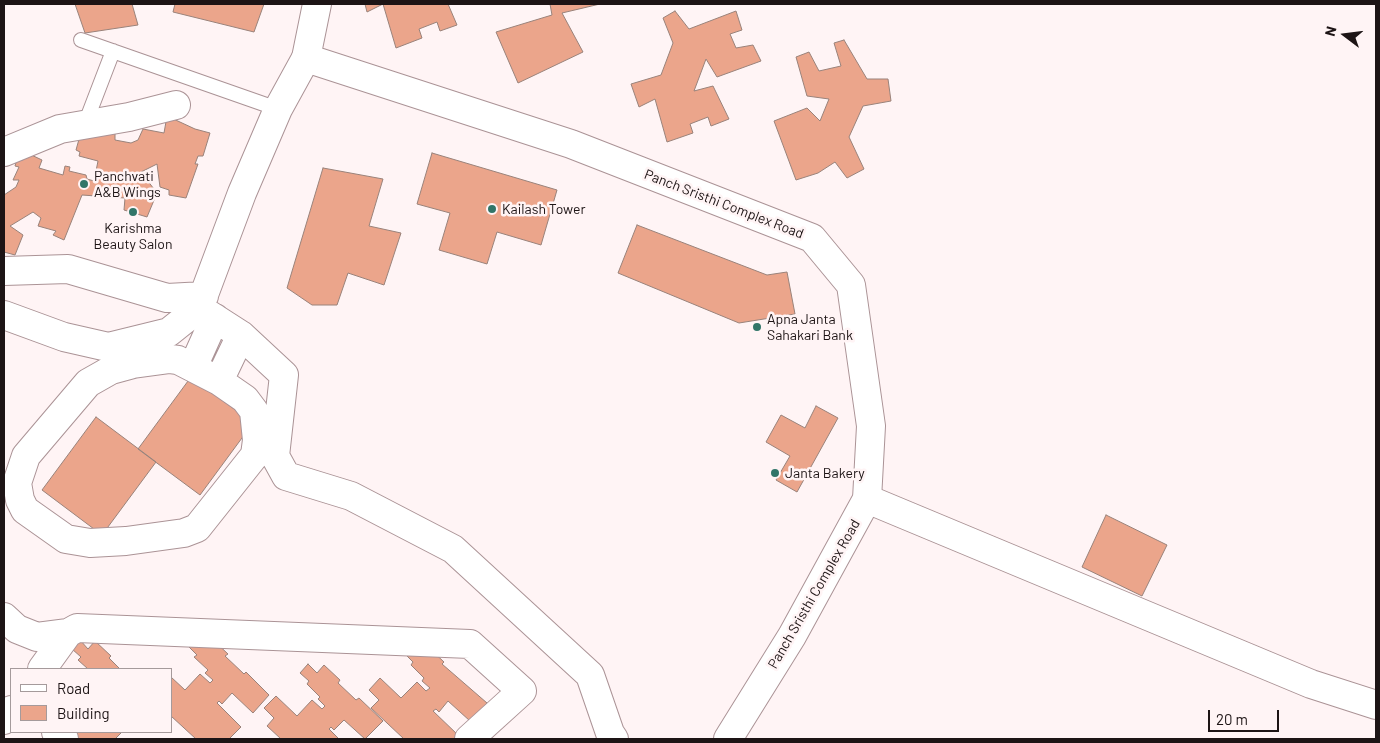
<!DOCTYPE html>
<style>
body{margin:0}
#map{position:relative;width:1380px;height:743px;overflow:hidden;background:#fff4f5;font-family:Barlow,sans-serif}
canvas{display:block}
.frame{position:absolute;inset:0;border:5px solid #1d1415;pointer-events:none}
.legend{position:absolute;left:10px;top:668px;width:162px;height:65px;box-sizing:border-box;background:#fff4f5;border:1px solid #a59a9b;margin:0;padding:6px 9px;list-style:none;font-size:15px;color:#1d1415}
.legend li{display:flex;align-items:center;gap:10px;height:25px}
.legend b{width:25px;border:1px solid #a59a9b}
.north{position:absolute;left:1320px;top:10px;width:50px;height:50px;-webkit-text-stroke:4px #fff4f5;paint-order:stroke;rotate:285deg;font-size:14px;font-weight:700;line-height:20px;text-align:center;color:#1d1415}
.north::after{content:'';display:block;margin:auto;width:18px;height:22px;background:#1d1415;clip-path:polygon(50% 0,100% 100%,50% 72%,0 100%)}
.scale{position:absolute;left:1208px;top:710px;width:71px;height:22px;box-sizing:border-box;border:2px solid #1d1415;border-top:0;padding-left:6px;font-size:15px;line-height:18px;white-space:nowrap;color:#1d1415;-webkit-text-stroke:4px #fff4f5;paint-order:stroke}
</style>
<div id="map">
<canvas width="1380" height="743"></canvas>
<div class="frame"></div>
<ul class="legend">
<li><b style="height:6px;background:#fff"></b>Road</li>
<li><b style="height:14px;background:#eba58b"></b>Building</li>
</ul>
<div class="north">N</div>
<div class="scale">20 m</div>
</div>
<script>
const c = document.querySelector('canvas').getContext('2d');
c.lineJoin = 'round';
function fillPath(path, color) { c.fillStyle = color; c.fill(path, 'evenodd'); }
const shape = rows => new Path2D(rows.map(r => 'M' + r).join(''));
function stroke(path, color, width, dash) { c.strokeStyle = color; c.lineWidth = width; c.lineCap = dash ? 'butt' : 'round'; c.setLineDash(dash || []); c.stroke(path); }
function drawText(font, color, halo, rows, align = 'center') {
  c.font = font + ' Barlow,sans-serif'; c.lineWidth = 5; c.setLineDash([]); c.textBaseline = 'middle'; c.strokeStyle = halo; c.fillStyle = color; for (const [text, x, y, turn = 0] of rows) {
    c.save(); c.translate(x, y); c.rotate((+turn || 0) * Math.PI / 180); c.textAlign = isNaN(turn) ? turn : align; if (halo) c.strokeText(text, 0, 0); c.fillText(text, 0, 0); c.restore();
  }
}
const building = shape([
 [75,4,132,4,138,25,85,33,75,4],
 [175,4,264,4,254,32,173,12,175,4],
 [365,4,448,4,457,25,440,31,437,22,419,29,422,38,396,48,383,4,367,12,365,4],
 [550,4,600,4,562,13,583,52,518,83,496,32,552,15,550,4],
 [675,11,689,29,736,11,742,30,730,34,736,48,753,45,761,61,717,77,706,59,694,91,713,86,729,119,711,126,708,117,690,124,693,133,667,142,655,99,639,107,631,84,661,75,673,43,663,18,675,11],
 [844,40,867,79,888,79,891,101,863,106,849,137,864,169,847,178,835,162,818,173,796,180,774,121,807,108,820,121,829,99,807,96,796,57,809,52,819,71,841,66,834,43,844,40],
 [167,116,195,129,210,133,203,156,198,156,195,164,198,164,186,198,169,195,169,190,160,187,157,164,141,172,157,193,147,217,124,210,125,198,82,195,64,240,53,235,56,231,38,226,41,218,33,212,10,226,23,235,15,255,4,252,4,195,16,187,19,180,13,180,19,167,15,166,17,159,23,160,25,152,42,160,39,168,63,175,65,166,70,167,69,171,86,175,87,179,94,181,98,161,79,156,80,152,76,150,81,132,115,133,115,140,131,143,138,140,143,129,164,133,167,116],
 [432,153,557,190,541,245,497,232,487,264,439,250,450,213,417,204,432,153],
 [323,168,383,179,369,226,401,233,384,285,348,273,337,305,312,305,287,288,323,168],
 [637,225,767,275,787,272,795,314,739,323,618,273,637,225],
 [191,377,253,423,200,495,138,449,191,377],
 [816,406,838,418,797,492,776,480,790,456,766,442,781,415,805,428,816,406],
 [96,417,156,462,102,535,42,490,96,417],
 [1106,515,1167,545,1142,596,1082,567,1106,515],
 [212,639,228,654,225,656,244,674,246,672,269,695,253,713,232,693,222,704,219,701,217,703,241,727,229,739,196,739,171,716,171,677,185,690,200,674,210,683,213,680,205,673,208,670,194,657,197,655,188,646,212,639],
 [80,640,88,649,95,641,111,656,109,658,120,669,88,669,78,660,81,657,72,649,80,640],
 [428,647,444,662,442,664,487,703,470,721,448,701,439,712,436,709,433,711,458,735,454,739,404,739,371,708,379,700,369,690,380,678,401,698,417,682,426,691,430,688,422,681,424,678,411,665,413,662,405,654,428,647],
 [308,664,317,673,324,665,340,680,338,683,356,700,359,698,383,721,365,739,344,720,334,730,331,727,329,729,339,739,281,739,267,726,274,718,264,708,276,696,297,716,312,700,322,709,325,706,318,699,320,697,307,684,309,681,300,673,308,664],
 [69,732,122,732,115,739,77,739,69,732]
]);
fillPath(building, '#eba58b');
stroke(building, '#99827a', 1);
const service = shape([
 [81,40,278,109],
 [85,124,113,51]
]);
const minor = shape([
 [306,58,278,109,242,193,199,308,241,335,284,375,275,456,286,476,351,496,453,549,590,675,610,733,614,739],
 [4,152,60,129,129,117,176,105],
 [4,271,68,269,167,298,204,296],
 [4,315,64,337,108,347,169,332,199,308],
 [170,359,178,360,219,381,245,399,254,411,257,440,255,455,197,528,184,533,126,541,90,543,66,539,25,510,20,500,17,483,26,456,88,383,111,370,133,364,170,359],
 [193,367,215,318],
 [219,381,241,335],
 [867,499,1311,684,1376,705],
 [4,617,17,629,37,637,68,633],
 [42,669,68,633,77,628,470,644,522,691,469,739],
 [4,720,11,710],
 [56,732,64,739]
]);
const tertiary = shape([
 [317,4,306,58,571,144,812,238,851,285,871,426,867,499,792,636,728,739]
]);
stroke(service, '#ab9396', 16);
stroke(minor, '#ab9396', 30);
stroke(tertiary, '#ab9396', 30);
stroke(service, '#fff', 14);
stroke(minor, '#fff', 28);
stroke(tertiary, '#fff', 28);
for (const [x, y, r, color] of [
 [84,184,5,"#317568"],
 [492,209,5,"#317568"],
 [133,212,5,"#317568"],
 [757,327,5,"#317568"],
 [775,473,5,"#317568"]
]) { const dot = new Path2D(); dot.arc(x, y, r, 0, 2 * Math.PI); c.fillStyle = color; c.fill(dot); stroke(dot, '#fff4f5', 2); }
drawText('14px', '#1d1415', '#fff4f5', [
 ["Panchvati",94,176],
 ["A&B Wings",94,192],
 ["Kailash Tower",502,209],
 ["Karishma",133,228,"center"],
 ["Beauty Salon",133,244,"center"],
 ["Apna Janta",767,319],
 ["Sahakari Bank",767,335],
 ["Janta Bakery",785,473]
], 'left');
drawText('14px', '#1d1415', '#fff4f5', [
 ["Panch Sristhi Complex Road",724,204,21],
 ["Panch Sristhi Complex Road",814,594,-60]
]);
</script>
